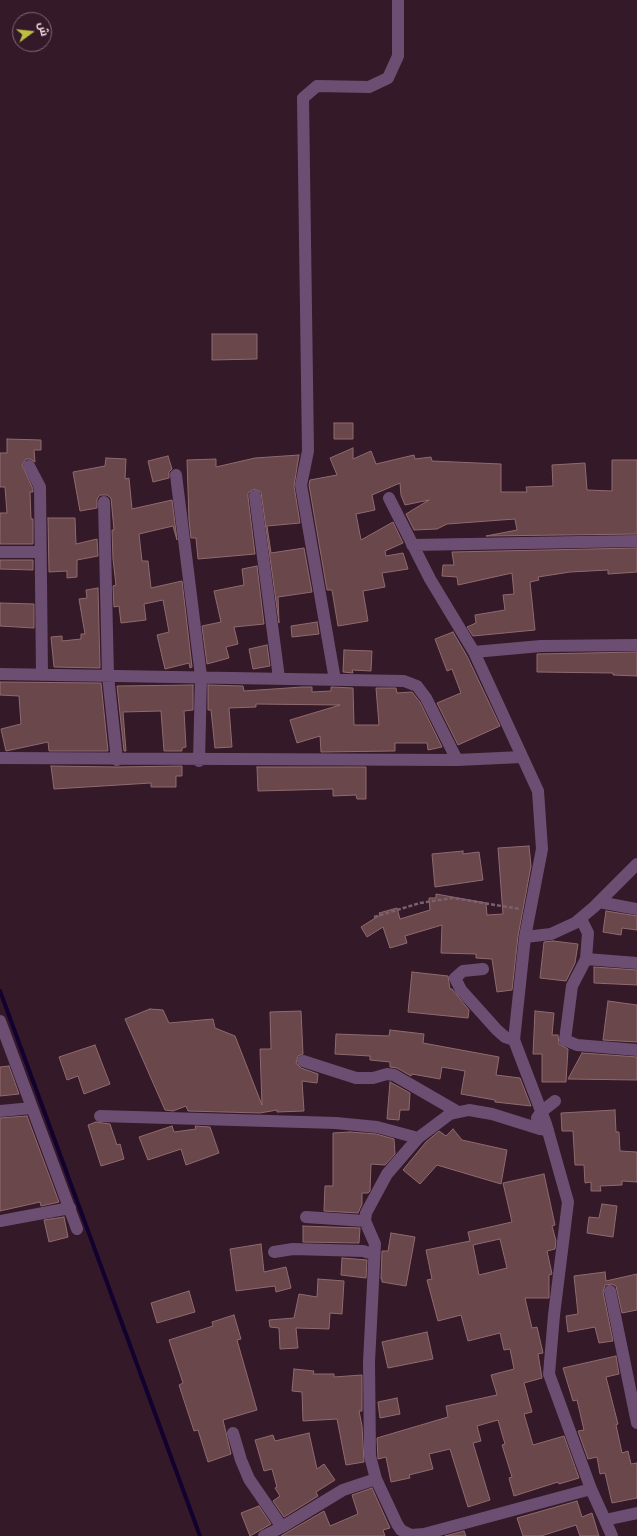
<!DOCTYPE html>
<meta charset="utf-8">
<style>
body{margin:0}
#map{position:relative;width:637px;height:1536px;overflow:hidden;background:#341928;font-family:Figtree,Cairo,sans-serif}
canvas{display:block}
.north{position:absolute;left:12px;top:12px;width:40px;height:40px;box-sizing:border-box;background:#341928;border:1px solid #806875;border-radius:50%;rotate:75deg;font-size:11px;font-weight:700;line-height:16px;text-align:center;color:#f2dfe9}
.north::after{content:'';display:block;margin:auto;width:14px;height:18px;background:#bcbf43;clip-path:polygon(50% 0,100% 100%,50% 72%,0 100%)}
</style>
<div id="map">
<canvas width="637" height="1536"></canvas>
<div class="north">ش</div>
</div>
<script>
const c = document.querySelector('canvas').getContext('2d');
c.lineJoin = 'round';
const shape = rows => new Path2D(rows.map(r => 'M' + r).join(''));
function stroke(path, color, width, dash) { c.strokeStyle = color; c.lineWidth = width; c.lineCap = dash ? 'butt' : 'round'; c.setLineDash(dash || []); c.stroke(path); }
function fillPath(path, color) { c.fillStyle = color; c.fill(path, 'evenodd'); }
stroke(shape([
 [0,991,200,1536]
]), '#12002e', 4);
const building = shape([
 [212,334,257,334,257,359,212,360,212,334],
 [334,423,353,423,353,439,334,439,334,423],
 [7,439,41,440,41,450,34,450,35,462,30,459,26,459,22,465,33,489,33,492,30,492,31,519,33,519,33,544,0,544,0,513,7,513,5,487,0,487,0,453,7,453,7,439],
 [353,448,353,459,371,451,376,464,414,455,415,459,431,457,432,461,501,464,501,492,527,492,526,487,553,486,552,465,585,463,587,490,612,491,612,460,637,460,637,534,486,536,517,530,515,519,447,524,437,529,414,530,406,514,429,500,405,505,401,495,400,483,372,495,375,510,356,514,361,540,393,522,403,543,385,551,386,556,403,553,408,569,382,573,385,587,363,591,368,621,338,626,332,590,327,590,309,485,310,480,337,475,330,458,353,448],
 [299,455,294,486,300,523,267,526,271,553,304,548,312,592,278,597,279,623,261,492,254,489,248,493,248,497,255,554,198,559,196,538,191,538,189,520,187,460,216,459,216,467,255,458,299,455],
 [168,456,172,469,169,472,169,478,153,482,148,461,168,456],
 [106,458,126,459,125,479,129,478,132,509,172,500,177,540,173,526,139,534,142,561,148,561,151,588,182,581,192,667,190,668,189,663,165,669,157,635,169,632,163,600,144,604,146,620,121,623,119,606,114,607,113,586,116,585,113,559,112,530,114,530,111,498,107,495,100,495,97,499,97,508,80,511,73,472,105,466,106,458],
 [48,518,75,518,76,544,97,539,98,556,77,560,77,577,67,578,67,571,49,572,48,518],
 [637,548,637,572,608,574,608,570,570,572,538,577,539,580,530,582,535,630,473,636,467,627,476,623,475,615,505,610,503,595,514,594,512,573,458,585,457,577,442,576,443,565,454,565,452,552,637,548],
 [0,560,33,560,33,570,0,569,0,560],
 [257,566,264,624,234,627,238,644,226,647,229,658,207,664,202,626,221,622,214,591,244,585,242,569,257,566],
 [98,588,100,668,54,667,51,637,62,636,62,641,81,639,81,634,85,634,79,599,87,598,86,590,98,588],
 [0,603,34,604,34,628,0,626,0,603],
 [317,622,319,634,292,637,291,626,317,622],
 [453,632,467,656,500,726,458,745,437,703,461,693,452,669,447,671,435,639,453,632],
 [267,645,270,666,253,669,249,649,267,645],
 [344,650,372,651,371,671,352,670,353,673,343,672,344,650],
 [637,652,637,676,613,675,613,673,537,672,537,654,637,652],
 [0,682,101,683,108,751,49,751,48,742,6,751,1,729,21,724,19,696,0,695,0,682],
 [193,685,193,710,184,711,186,747,182,748,182,751,164,751,161,711,123,712,126,751,124,751,117,686,193,685],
 [208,685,243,686,244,691,302,687,312,687,312,692,331,691,331,687,353,688,354,725,379,725,376,688,396,688,397,693,412,692,420,702,442,747,428,750,427,743,395,743,395,751,321,752,320,736,297,743,290,720,340,705,256,704,256,707,229,708,232,747,215,748,211,710,208,710,208,685],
 [51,766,117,767,182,766,182,776,176,776,176,787,151,787,151,783,54,789,51,766],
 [257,767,366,767,366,799,357,799,356,795,333,796,333,789,258,791,257,767],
 [529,846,531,866,518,936,512,990,497,992,492,959,476,958,476,954,441,953,442,925,405,936,407,943,390,948,383,927,367,937,361,927,380,915,379,913,397,908,400,919,430,910,429,898,436,898,436,894,486,903,487,915,503,914,498,848,529,846],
 [463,851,463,854,479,852,483,880,435,887,432,854,463,851],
 [606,911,637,916,637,930,622,928,621,935,603,932,606,911],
 [553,941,578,944,575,963,566,981,540,978,544,942,553,941],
 [594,967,637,970,637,985,594,983,594,967],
 [412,972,448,976,450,989,452,989,469,1010,468,1018,408,1012,412,972],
 [608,1001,637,1005,637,1042,603,1040,608,1001],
 [150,1009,163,1010,169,1023,213,1019,215,1028,235,1036,262,1105,260,1049,271,1049,270,1012,301,1011,303,1054,298,1056,296,1063,301,1068,318,1074,317,1083,302,1081,304,1111,277,1112,277,1110,260,1113,188,1111,186,1106,173,1111,165,1110,125,1019,150,1009],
 [535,1011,554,1013,552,1035,558,1035,559,1044,568,1049,566,1082,542,1082,542,1054,533,1054,535,1011],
 [390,1030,424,1034,423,1043,499,1057,496,1075,520,1078,531,1106,495,1102,495,1100,461,1094,465,1071,442,1067,440,1079,412,1074,411,1076,397,1068,390,1067,390,1062,370,1060,370,1056,335,1054,336,1034,389,1036,390,1030],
 [95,1045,110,1084,84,1094,78,1076,67,1080,59,1057,95,1045],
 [582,1053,637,1057,637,1080,568,1079,582,1053],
 [9,1066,19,1094,0,1096,0,1067,9,1066],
 [390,1082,410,1093,409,1110,400,1110,399,1120,387,1119,390,1082],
 [615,1110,616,1132,619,1132,620,1151,637,1152,637,1182,622,1181,622,1185,600,1186,601,1191,591,1191,591,1182,585,1183,584,1165,575,1165,573,1131,562,1131,561,1113,615,1110],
 [27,1116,59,1202,41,1206,40,1202,0,1211,0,1118,27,1116],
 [96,1122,110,1124,117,1145,120,1144,124,1159,101,1166,88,1125,96,1122],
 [172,1126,174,1132,196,1129,195,1126,210,1127,219,1153,186,1165,181,1149,148,1160,139,1137,172,1126],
 [453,1129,462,1140,507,1150,501,1184,437,1165,420,1184,403,1170,426,1142,439,1131,446,1136,453,1129],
 [350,1132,376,1134,394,1139,395,1154,385,1165,371,1164,370,1191,368,1193,362,1193,362,1204,358,1213,324,1211,325,1186,333,1186,333,1133,350,1132],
 [544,1174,555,1225,552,1226,556,1241,555,1249,547,1251,552,1274,549,1275,549,1298,525,1298,532,1328,537,1327,543,1353,538,1354,542,1378,524,1383,532,1412,524,1414,533,1445,564,1436,579,1478,559,1484,558,1482,514,1496,509,1478,512,1477,502,1445,505,1444,498,1420,477,1426,481,1441,473,1443,490,1500,468,1507,450,1449,429,1454,433,1469,409,1475,410,1478,391,1482,386,1457,378,1459,377,1438,448,1417,446,1406,497,1395,491,1375,514,1369,510,1349,504,1350,500,1333,468,1341,461,1315,438,1321,427,1280,432,1279,426,1250,470,1241,468,1232,512,1222,503,1183,544,1174],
 [500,1239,507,1268,479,1275,473,1245,500,1239],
 [602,1204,617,1206,613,1237,587,1233,589,1217,599,1218,602,1204],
 [64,1217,68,1237,49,1242,44,1220,64,1217],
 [303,1226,360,1228,359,1243,303,1242,303,1226],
 [391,1233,415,1237,406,1286,382,1282,382,1279,381,1279,382,1251,388,1251,391,1233],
 [261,1244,264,1272,286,1267,291,1288,276,1292,275,1286,236,1291,230,1249,261,1244],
 [342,1258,367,1260,366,1278,341,1275,342,1258],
 [605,1272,606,1281,637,1274,637,1310,622,1313,616,1286,612,1284,605,1285,603,1292,613,1341,599,1343,595,1327,568,1332,566,1316,578,1314,574,1276,605,1272],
 [318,1279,344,1281,342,1314,330,1313,329,1329,296,1328,298,1348,280,1349,279,1328,270,1327,269,1320,294,1318,299,1294,317,1297,318,1279],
 [189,1291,195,1312,157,1323,151,1303,189,1291],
 [234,1315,241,1339,237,1340,257,1410,223,1420,231,1454,208,1462,198,1430,194,1431,179,1385,183,1383,169,1340,213,1326,212,1322,234,1315],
 [427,1332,433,1359,388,1368,382,1342,427,1332],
 [616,1356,619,1374,606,1377,618,1424,616,1425,622,1453,628,1451,631,1464,637,1463,637,1498,612,1503,605,1473,600,1474,597,1457,588,1459,578,1431,584,1430,577,1400,573,1401,563,1368,616,1356],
 [294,1369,314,1371,313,1374,334,1374,334,1377,362,1375,362,1411,359,1411,362,1426,364,1462,346,1465,337,1419,303,1421,302,1392,292,1391,294,1369],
 [397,1398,400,1414,380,1418,378,1402,397,1398],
 [309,1433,317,1469,324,1464,335,1480,316,1492,318,1496,284,1517,273,1501,280,1496,275,1488,277,1487,272,1469,264,1471,255,1440,273,1435,275,1441,309,1433],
 [372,1488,390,1528,383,1530,385,1536,281,1536,324,1511,330,1526,358,1514,352,1495,372,1488],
 [577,1501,582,1517,592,1513,599,1536,580,1536,576,1525,541,1536,523,1536,517,1518,577,1501],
 [259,1506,271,1524,250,1536,241,1513,259,1506],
 [464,1531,466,1536,445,1536,464,1531]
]);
fillPath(building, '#6a474b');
stroke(building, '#906a6e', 1);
stroke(shape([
 [374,917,420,903,453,898,520,909]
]), '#7a616f', 2.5, [4, 2]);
stroke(shape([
 [29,466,40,487,42,675],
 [176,475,201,676,199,761],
 [255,496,279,678],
 [389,498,430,579,474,652,538,791,542,849,525,937,514,1040,546,1124,568,1202,554,1315,549,1374,591,1489,605,1520],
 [104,502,108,676,117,760],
 [412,545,637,541],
 [0,552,40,552],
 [474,652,541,646,637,645],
 [0,674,404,681,417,686,426,698,457,760],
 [335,680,301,485,308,451,303,98,317,86,369,87,388,78,398,56,398,0],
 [0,758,457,760,522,757],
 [599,902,637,909],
 [581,919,588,933,586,959,637,963],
 [525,937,551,934,575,923,594,907,637,864],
 [586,959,572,986,565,1040,577,1045,637,1050],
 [483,969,463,971,455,978,461,990,497,1030,505,1037,514,1040],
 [0,1021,77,1229],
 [303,1061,356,1078,373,1078,387,1074,394,1075,458,1112],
 [0,1111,32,1108],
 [100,1116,336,1123,377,1127,418,1138],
 [537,1118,541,1112,555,1101],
 [548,1130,540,1129,492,1114,469,1110,450,1114,418,1138,387,1174,366,1213,365,1221,375,1244,369,1362,370,1456,376,1479,397,1524,401,1530,411,1535,424,1534,591,1489],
 [306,1217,365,1221],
 [0,1221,70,1208],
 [274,1252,293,1249,363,1251,373,1254],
 [610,1291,637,1423],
 [233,1433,241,1460,249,1479,282,1527,343,1490,376,1479],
 [264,1536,282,1527],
 [612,1536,605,1520,637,1513]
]), '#6d4e73', 12);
</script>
